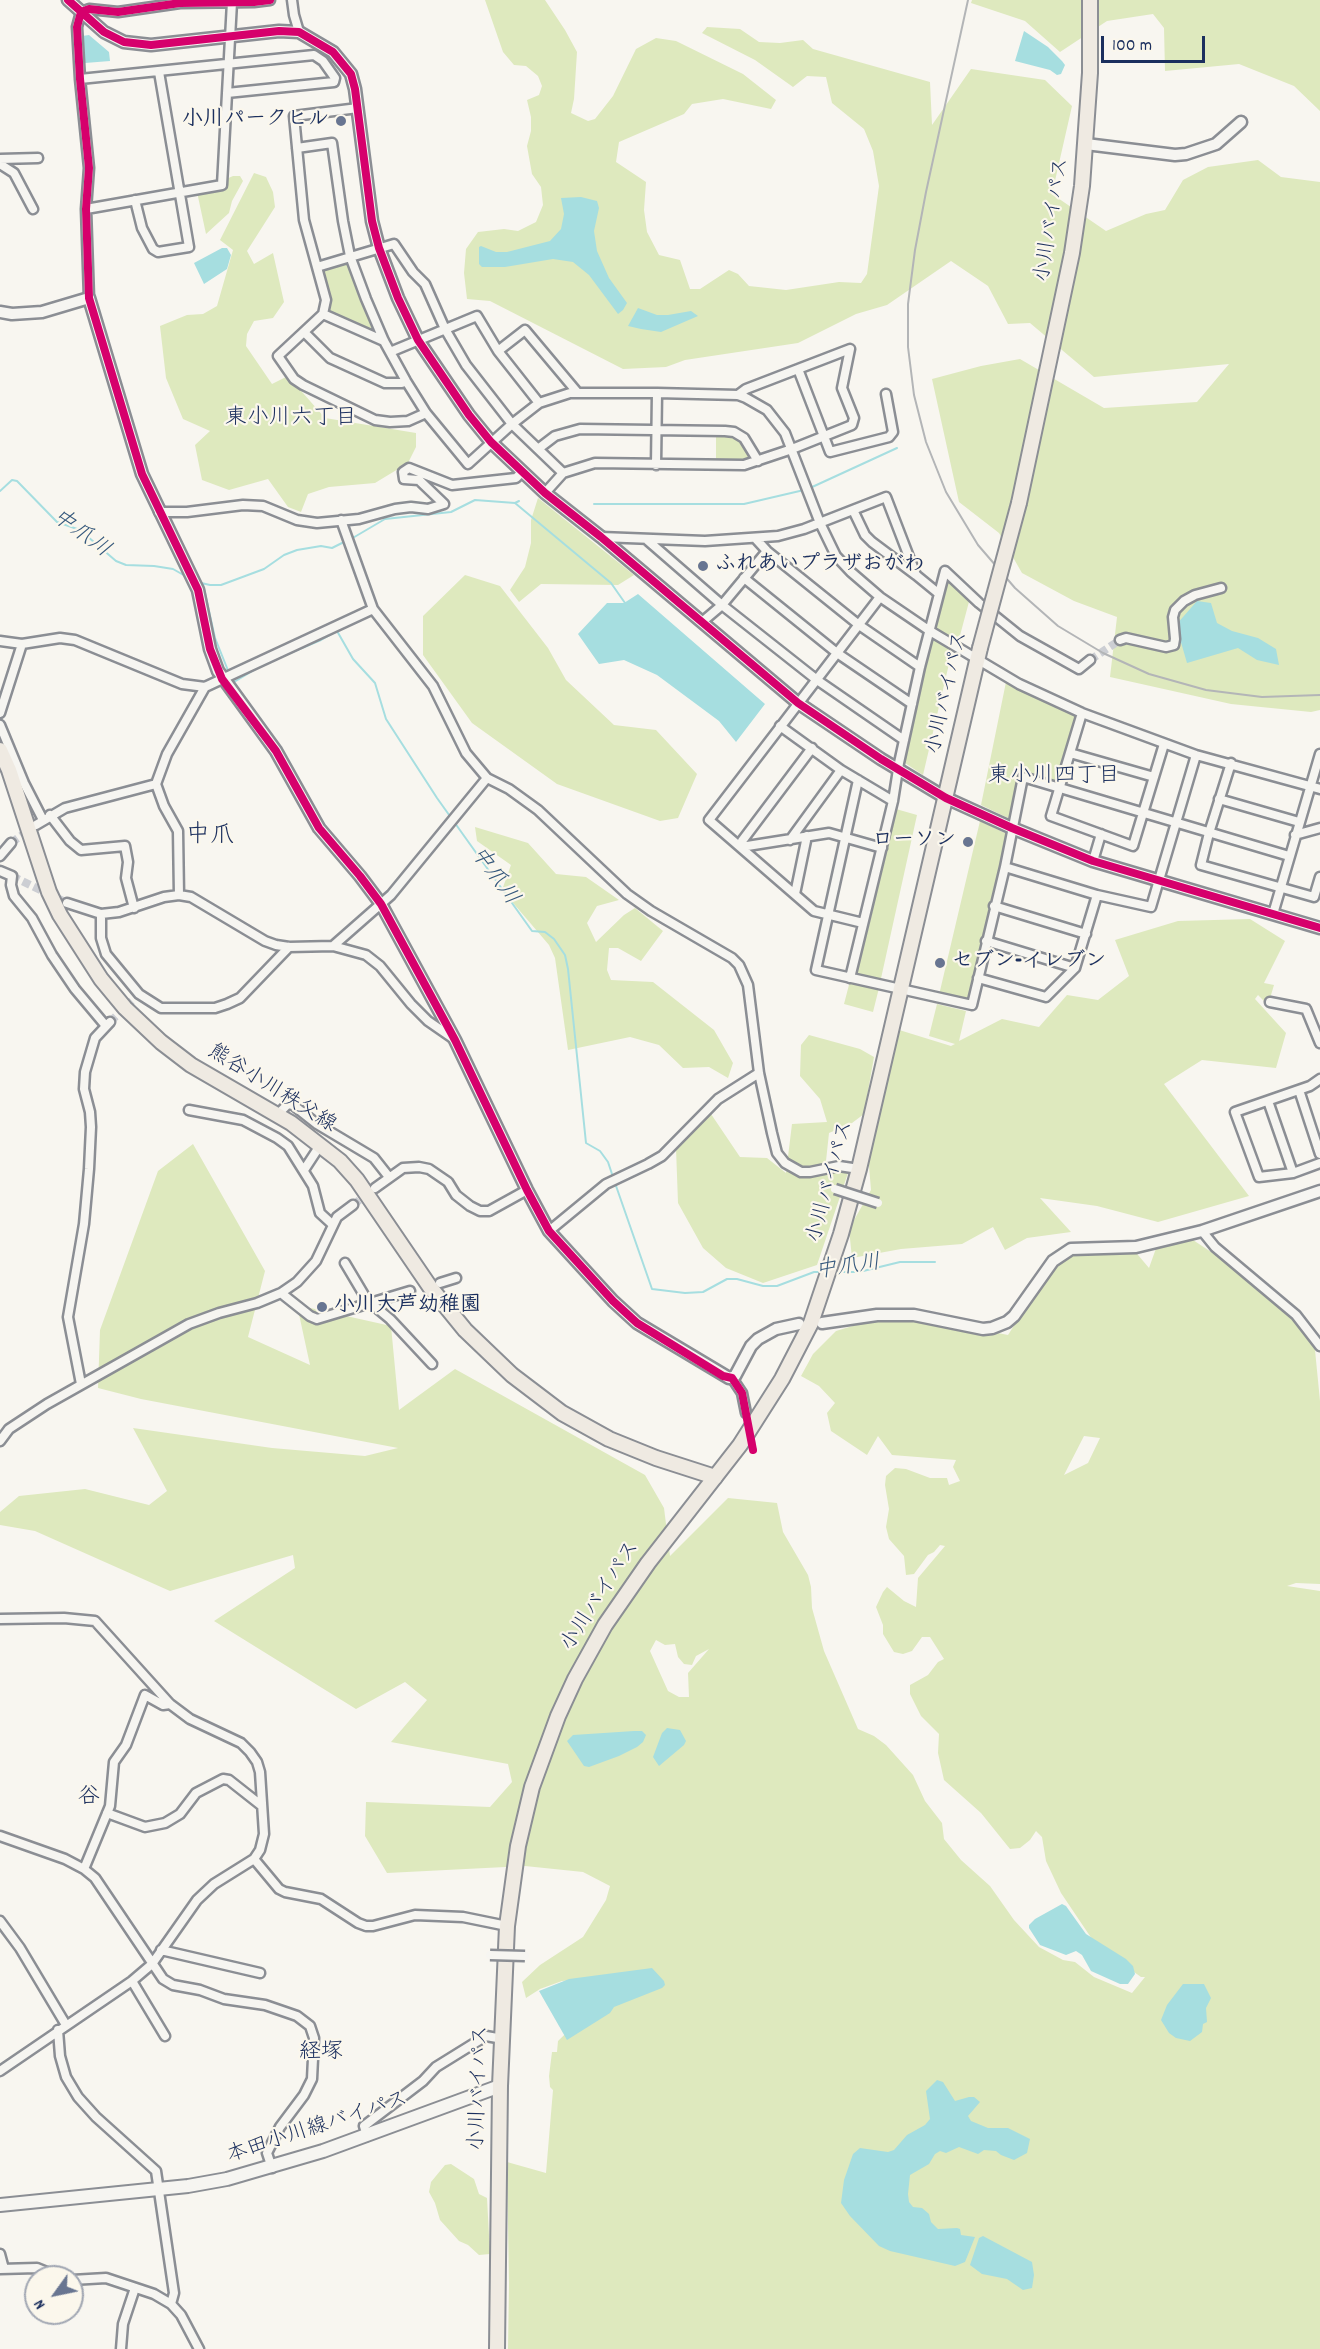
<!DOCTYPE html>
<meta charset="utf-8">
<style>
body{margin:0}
#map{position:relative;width:1320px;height:2349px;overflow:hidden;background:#f8f6f0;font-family:Dekko,sans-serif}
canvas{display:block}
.north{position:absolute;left:24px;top:2265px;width:60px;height:60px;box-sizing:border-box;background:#fbf7ec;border:2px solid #a1a7b3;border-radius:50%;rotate:237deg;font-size:16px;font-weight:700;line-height:24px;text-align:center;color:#1b2f5e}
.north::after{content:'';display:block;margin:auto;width:21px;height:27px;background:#687591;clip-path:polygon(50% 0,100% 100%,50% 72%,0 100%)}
.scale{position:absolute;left:1101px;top:36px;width:104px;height:27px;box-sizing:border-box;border:3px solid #1b2f5e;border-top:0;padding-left:8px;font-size:18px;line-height:21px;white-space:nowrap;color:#1b2f5e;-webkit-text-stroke:4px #fbf7ec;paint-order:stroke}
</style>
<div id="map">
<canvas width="1320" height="2349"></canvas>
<div class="north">N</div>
<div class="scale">100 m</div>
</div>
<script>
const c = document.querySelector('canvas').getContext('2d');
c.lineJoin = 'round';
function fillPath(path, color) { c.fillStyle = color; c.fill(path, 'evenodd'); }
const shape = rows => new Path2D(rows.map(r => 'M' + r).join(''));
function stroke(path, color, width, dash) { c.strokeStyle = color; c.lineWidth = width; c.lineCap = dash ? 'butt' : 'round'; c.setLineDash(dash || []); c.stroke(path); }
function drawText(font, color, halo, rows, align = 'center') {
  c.font = font + ' Dekko,"Klee One",sans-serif'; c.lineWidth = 4.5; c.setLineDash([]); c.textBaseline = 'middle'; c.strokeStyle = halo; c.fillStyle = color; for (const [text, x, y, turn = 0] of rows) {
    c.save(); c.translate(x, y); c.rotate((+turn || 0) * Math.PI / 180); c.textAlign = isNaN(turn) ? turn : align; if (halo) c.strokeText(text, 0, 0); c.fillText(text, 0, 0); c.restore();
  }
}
fillPath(shape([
 [485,0,545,0,565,30,577,52,574,99,571,113,588,121,595,119,613,96,636,49,656,38,676,41,743,74,776,100,771,109,723,99,692,104,684,114,619,142,616,162,646,182,644,210,647,232,659,255,680,260,690,289,700,289,729,270,738,274,749,286,786,290,839,282,861,283,867,274,879,186,873,151,864,129,832,103,826,77,807,76,793,87,755,60,702,33,707,27,740,29,759,42,780,43,803,40,813,49,930,82,932,125,971,69,1045,80,1072,106,1052,194,1106,231,1146,214,1165,210,1183,180,1208,167,1258,160,1281,177,1320,182,1320,710,1311,712,1231,704,1110,677,1117,617,1074,601,1022,573,999,533,959,502,932,379,981,366,1020,359,1104,408,1197,402,1229,364,1094,377,1030,323,1008,324,988,286,951,261,887,305,856,314,798,343,685,360,666,367,623,369,490,301,467,299,464,273,466,249,478,232,504,229,518,231,536,222,543,205,541,187,532,174,527,146,531,131,531,117,527,100,539,95,542,86,538,76,526,66,514,65,503,52],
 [972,0,1320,0,1320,111,1294,86,1239,64,1165,71,1164,28,1153,14,1107,21,1060,52,1025,21,971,3],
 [254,173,266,177,273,192,275,207,247,251,254,264,273,253,284,302,273,318,254,321,247,334,246,346,272,384,288,376,325,418,416,433,416,447,408,463,375,483,329,487,308,494,301,512,288,507,268,479,229,490,202,480,195,445,210,431,183,419,166,378,160,326,187,315,203,314,217,306,233,250,220,240],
 [233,176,240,176,243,181,232,201,229,213,206,234,197,192],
 [346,261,349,262,378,333,377,335,329,313,328,310,320,271,323,267],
 [716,434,735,436,742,441,752,455,751,459,732,462,716,461],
 [538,498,634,575,618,585,541,584,519,602,510,590,525,567,531,543,531,520],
 [465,575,500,586,548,648,566,680,614,725,656,730,697,774,678,818,660,821,557,784,472,723,423,655,423,616],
 [947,576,970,598,958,643,934,627],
 [933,639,952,651,923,775,902,761,930,640],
 [1006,682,1077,717,1057,783,1021,773,1010,819,981,805],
 [896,809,917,815,880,983,858,978,855,974,864,933,868,930],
 [980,821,1007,834,970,999,967,1001,939,995],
 [475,827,528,843,556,874,586,877,619,900,597,906,587,923,596,942,624,915,635,908,663,931,641,961,618,948,609,948,607,970,611,980,653,982,714,1030,733,1063,728,1078,709,1067,683,1068,659,1045,630,1037,568,1050,555,958,549,945,502,890,511,865,477,841],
 [1250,919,1285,941,1264,983,1274,985,1268,1005,1258,995,1255,999,1286,1033,1276,1068,1202,1060,1164,1084,1249,1196,1158,1222,1097,1206,1040,1198,1071,1232,1027,1238,1005,1250,993,1227,962,1244,901,1249,852,1258,849,1229,871,1190,868,1154,896,1029,951,1046,955,1044,929,1036,937,1004,966,1011,959,1041,1002,1019,1039,1027,1067,995,1098,1000,1129,976,1115,940,1178,921],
 [850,981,879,988,873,1012,844,1004],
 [809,1035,860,1049,874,1057,864,1114,852,1123,829,1133,826,1161,848,1173,817,1265,763,1283,726,1268,703,1248,678,1203,676,1148,711,1114,740,1157,767,1158,786,1173,792,1124,827,1122,820,1099,800,1076,801,1045],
 [193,1144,265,1271,248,1337,310,1365,297,1305,391,1326,399,1410,455,1369,645,1475,664,1508,670,1556,728,1498,777,1503,783,1532,808,1575,811,1587,812,1608,824,1651,858,1729,874,1736,886,1745,913,1775,925,1801,942,1823,944,1839,961,1860,990,1886,1014,1920,1039,1947,1063,1960,1075,1962,1094,1977,1132,1993,1145,1977,1141,1977,1096,1945,1061,1893,1046,1861,1042,1837,1036,1831,1030,1840,1020,1848,1010,1849,981,1813,944,1780,938,1753,939,1734,921,1716,910,1694,910,1685,928,1675,938,1662,944,1659,930,1637,922,1637,912,1651,903,1654,894,1652,883,1634,883,1625,876,1607,883,1592,887,1587,904,1601,916,1607,918,1578,945,1546,940,1545,934,1552,928,1555,914,1574,906,1575,904,1556,889,1539,886,1527,889,1509,885,1485,886,1476,895,1468,906,1469,930,1478,947,1478,949,1485,960,1481,953,1467,956,1460,892,1455,878,1436,867,1455,831,1431,827,1413,835,1403,819,1386,801,1376,813,1354,836,1331,896,1313,1008,1335,1047,1274,1066,1253,1133,1249,1149,1268,1159,1240,1190,1238,1297,1309,1315,1350,1320,1401,1320,1584,1296,1583,1287,1586,1320,1591,1320,2349,508,2349,509,2284,507,2162,546,2173,553,2090,550,2087,549,2076,552,2052,557,2052,558,2041,625,1976,562,1981,540,1989,526,1998,522,1982,540,1965,583,1937,606,1900,610,1886,583,1872,525,1866,387,1873,365,1836,366,1802,490,1807,512,1782,508,1764,391,1742,427,1700,405,1682,356,1709,214,1621,295,1568,293,1555,170,1591,35,1531,0,1525,0,1512,19,1496,85,1489,149,1505,167,1491,133,1428,272,1448,365,1456,398,1448,141,1399,98,1388,100,1330,158,1171],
 [1084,1436,1100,1438,1088,1463,1064,1475],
 [656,1640,665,1645,675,1644,678,1657,684,1664,692,1665,696,1656,709,1649,688,1673,689,1697,679,1697,668,1691,650,1651],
 [451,2164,474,2179,479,2194,487,2198,490,2254,479,2255,468,2245,459,2241,440,2220,435,2203,429,2192,431,2182,445,2165]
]), '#dee9be');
fillPath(shape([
 [1024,31,1048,47,1062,61,1065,65,1061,74,1057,75,1050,70,1015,61],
 [89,35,109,52,110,61,85,63,82,36],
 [581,197,597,201,599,208,594,231,597,251,609,278,627,303,623,310,618,314,589,275,573,262,553,259,505,267,482,267,479,264,479,247,481,246,496,252,507,252,550,241,561,229,564,214,561,198],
 [222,248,227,248,231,255,227,269,204,284,194,263],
 [638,308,657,315,668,315,691,311,698,316,661,332,641,329,628,326],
 [638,594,765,704,736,742,719,721,657,675,624,660,599,664,578,634,607,603,624,603],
 [1197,601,1211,603,1217,623,1232,631,1258,638,1276,649,1279,665,1257,660,1238,648,1187,663,1176,625],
 [667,1728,680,1730,686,1741,684,1745,659,1766,653,1757,662,1733],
 [634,1731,642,1731,646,1735,643,1742,637,1747,619,1756,589,1767,584,1766,567,1741,573,1735],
 [1062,1904,1066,1906,1086,1934,1126,1959,1133,1966,1135,1974,1128,1984,1120,1984,1091,1971,1082,1955,1076,1951,1066,1955,1040,1945,1029,1928,1029,1925,1035,1919],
 [652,1968,664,1981,665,1985,662,1988,614,2007,610,2013,567,2040,539,1991,569,1979],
 [1183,1984,1204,1984,1211,1998,1206,2008,1207,2022,1203,2024,1202,2032,1190,2041,1176,2038,1169,2033,1161,2020,1167,2005],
 [937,2080,943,2082,955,2101,969,2097,974,2097,980,2102,968,2116,971,2121,988,2128,1008,2128,1030,2139,1027,2153,1014,2160,1001,2155,996,2151,984,2150,978,2154,959,2147,946,2153,940,2151,935,2154,929,2164,910,2175,908,2194,909,2202,913,2207,922,2208,929,2214,931,2222,938,2229,957,2228,960,2229,961,2235,975,2237,965,2262,955,2266,890,2251,879,2246,850,2216,841,2203,844,2180,853,2154,860,2148,888,2152,894,2150,907,2135,925,2125,930,2119,926,2091],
 [983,2236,1032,2262,1034,2275,1032,2288,1023,2290,1007,2279,982,2274,970,2265,979,2238]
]), '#a6dee0');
stroke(shape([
 [810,488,897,448],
 [0,491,12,480,17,481,57,522,80,530,116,561,126,565,154,566,173,569,187,577],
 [515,503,611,583,625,603],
 [594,504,744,504,804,490],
 [351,539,385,519,451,512,475,500,515,503,519,501],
 [197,582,210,585,221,585,264,569,284,555,297,550,321,546,332,548,346,541],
 [203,584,215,638,229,673],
 [232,678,234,682,264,664,321,640,337,631,353,659,375,683,386,719,437,798,532,931,545,932,554,939,565,955,568,969,586,1143,600,1151,608,1162,613,1177],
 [615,1183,652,1289,685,1293,703,1292,727,1279,737,1279,763,1286,777,1286,814,1272,824,1272],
 [832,1272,859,1272,900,1262,935,1262]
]), '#a6dee0', 2);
stroke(shape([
 [1090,660,1120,640],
 [11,843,32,828],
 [12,876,67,903],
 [110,1022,132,1001],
 [353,1205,370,1192],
 [746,1413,753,1450]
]), '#ccced3', 8, [8, 4]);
const minor = shape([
 [292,0,294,15,299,32],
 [80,79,314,55,323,61,335,78,334,82,227,93],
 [358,108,294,116,304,220,326,300,323,314,278,356,294,379,303,385,375,420,390,422,408,421,426,413],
 [297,148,332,143,343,221,350,256,366,299,384,341,406,381,426,413,468,464,512,424,539,403,570,393,657,393,738,395,746,398,767,410,785,433,820,523,836,556,851,572,880,597,930,631,1019,684,1082,713,1196,755,1320,789],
 [0,159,38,158],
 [0,164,14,173,33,209],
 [135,200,142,228,153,249,158,252,189,247,159,72],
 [86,209,222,185,232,2],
 [317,267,394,244,413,272,425,284,445,329,466,365,512,424,563,473],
 [89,298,86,209,89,168,80,79,77,27,81,12,89,9,118,12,180,3,254,2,270,0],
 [323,314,384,341],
 [305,333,330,358,385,383,402,383,406,381],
 [498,351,525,330,577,392],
 [390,352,477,316,498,351,539,403],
 [798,369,830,452,889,437,893,432,886,394],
 [538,449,555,436,580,429,725,431,734,432,744,438,758,461],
 [656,465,657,393],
 [545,493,563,473,595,463,744,465,792,449,852,425,854,418,842,388,850,349,746,389,738,395],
 [853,510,865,535,872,542,916,575],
 [159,512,187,512,243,505,263,506,297,520,317,523,359,519,395,509,411,507,428,509,444,504,419,480,404,479,403,472,409,468,452,485,516,478,522,472],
 [341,520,373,609,433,686,466,753,487,778,509,789,538,810,627,894,651,911,732,958,739,965,748,985,759,1073,772,1133,777,1153,785,1163,801,1172,810,1172,839,1166,859,1169],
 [601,537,705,541,778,536,804,529,886,497,916,575,938,593],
 [646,539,722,605,817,680,904,740],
 [756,539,767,551,859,625,920,667],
 [744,578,837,653,912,704],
 [702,622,722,605,767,551],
 [1120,640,1126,638,1166,647,1174,645,1175,639,1173,617,1175,610,1184,601,1195,595,1221,588],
 [0,641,22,644,60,638,75,640,182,684,205,687,373,609],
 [0,713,22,644],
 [1082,713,1051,816,1133,846,1164,744],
 [0,725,24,783,43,820],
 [780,726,841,770,893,801],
 [1070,753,1154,777],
 [1231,763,1209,833,1201,865,1314,897,1320,877],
 [858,780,816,970,972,1005,1005,867,1023,777,1289,856],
 [1219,799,1299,822],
 [50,815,70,841,81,850,125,846,128,862,126,878,134,908],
 [36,825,65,808,156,784],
 [1295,835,1320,828],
 [790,840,841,770],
 [741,847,829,833,882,848],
 [741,847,742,841,812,748],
 [0,856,11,843],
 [1093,861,1101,834],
 [1005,867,1097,895,1151,907,1196,755],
 [0,871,12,876,11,885,14,896,32,918,52,955,75,989,106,1026],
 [795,894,807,836],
 [179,895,178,831,164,806,156,784,167,754,205,687],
 [67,903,101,914,119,912,164,897,179,895,191,897,265,941,276,945,289,947,333,946,366,955,380,966,411,1004,428,1021,454,1039],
 [994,906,1086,934],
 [101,914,101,938,106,954,139,994,161,1008,215,1008,227,1004,240,998,289,947],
 [1273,914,1320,754],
 [863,923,814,911,709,820,880,597],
 [986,941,1075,968],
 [333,946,391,895,487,778],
 [850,978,893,801,899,763,920,667,945,571,979,603,1020,636,1079,669,1090,660],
 [978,978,1046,997,1075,968,1097,895],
 [1270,1002,1306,1009,1320,1043],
 [1320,1079,1310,1086,1235,1112,1259,1177,1293,1173,1320,1163],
 [1299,1090,1320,1154],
 [1268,1101,1293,1173],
 [189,1110,243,1120,277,1138,288,1146,313,1186,320,1213,332,1224],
 [277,1115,288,1104,293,1105,317,1124,374,1158,389,1177],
 [304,1170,321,1144],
 [375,1188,403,1168,419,1167,429,1169,448,1182,456,1195,470,1206,480,1211,489,1211,527,1190],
 [549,1231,606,1184,648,1164,662,1156,718,1099,759,1073],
 [1202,1231,1215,1247,1296,1315,1320,1346],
 [345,1263,367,1300,390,1319,432,1364],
 [440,1283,456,1278],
 [281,1293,310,1316,317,1319,410,1291],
 [732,1378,742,1393,746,1413],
 [81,1384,68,1317,84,1224,89,1169,91,1127,90,1112,84,1089,85,1072,95,1038,110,1022],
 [0,1441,9,1429,47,1404,189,1324,219,1313,257,1303,281,1293,297,1282,316,1261,337,1217,353,1205],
 [0,1619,64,1618,95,1621,170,1704,190,1719,241,1743,250,1752,257,1762,260,1772,264,1834,260,1850,254,1859,214,1884,197,1900,152,1964,132,1981,0,2071],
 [107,1813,145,1827,165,1823,180,1814,196,1793,223,1779,229,1780,262,1806],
 [0,1836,65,1859,84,1869,95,1878,163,1979,173,1985,200,1990,224,1999,265,2005,297,2016,310,2026,314,2038,312,2079,304,2095,280,2127,267,2153,272,2168],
 [254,1859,279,1889,285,1892,321,1899,358,1923,366,1926,373,1926,415,1915,463,1917,507,1926],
 [84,1869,110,1806,114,1762,126,1745,145,1695,163,1705,170,1704],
 [0,1921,20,1948,66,2025],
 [161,1950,260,1973],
 [132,1981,165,2036],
 [58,2030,60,2056,66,2077,78,2097,96,2117,156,2171,174,2293,171,2304],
 [367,2136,364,2126,423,2081,436,2067,486,2036,503,2039],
 [0,2254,4,2269],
 [0,2269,37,2268,59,2277],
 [72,2280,106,2278,154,2294,171,2304,181,2315,199,2349],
 [121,2349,123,2324,135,2288]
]);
const tertiary = shape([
 [68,0,104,32,124,42,151,45,279,31,299,32,333,52,351,74,355,89,372,221,379,248,398,298,418,340,469,415,491,442,545,493,601,537,798,703,881,759,946,798,1012,828,1093,861,1320,928],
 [1086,144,1175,155,1186,154,1216,144,1241,122],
 [0,312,12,314,42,312,89,298,142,474,198,590,210,649,218,671,276,751,319,828,360,876,381,904,455,1040,527,1190,549,1231,613,1301,637,1323,729,1378,735,1376,751,1346,758,1339,776,1329,799,1324],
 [822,1323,877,1315,914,1315,983,1329,992,1328,1007,1322,1014,1316,1053,1261,1071,1249,1136,1247,1202,1231,1320,1191]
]);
const secondary = shape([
 [0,2205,188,2186,227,2179,323,2151,500,2086]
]);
const primary = shape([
 [0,750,9,770,49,892,60,915,101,979,125,1008,161,1042,191,1065,291,1123,340,1161,357,1180,430,1287,465,1330,512,1375,562,1413,609,1439,656,1458,715,1477]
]);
const trunk = shape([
 [1019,503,1072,253,1082,186,1090,73,1090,0],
 [497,2349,500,2086,507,1926,518,1846,532,1787,558,1716,575,1679,605,1625,648,1563,740,1445,782,1379,811,1323,841,1234,859,1169,980,648]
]);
stroke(minor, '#8b8e94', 13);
stroke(tertiary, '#8b8e94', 15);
stroke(secondary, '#8b8e94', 16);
stroke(primary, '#8b8e94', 18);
stroke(trunk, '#8b8e94', 18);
stroke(minor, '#f6f5f1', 8);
stroke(tertiary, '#f6f5f1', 10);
stroke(secondary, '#f6f5f1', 12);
stroke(primary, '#efeae2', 14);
stroke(trunk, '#efeae2', 14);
stroke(shape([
 [968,0,926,192,915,250,908,304,908,347,914,395,926,442,946,492,978,545,1015,588,1058,626,1103,653,1149,674,1206,690,1262,697,1320,695]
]), '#b3b5b7', 2);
const minorBridge = shape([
 [835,1189,878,1203],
 [490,1955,525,1956]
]);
const trunkBridge = shape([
 [980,648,1019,503]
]);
stroke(minorBridge, '#8b8e94', 13, []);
stroke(trunkBridge, '#8b8e94', 18, []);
stroke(minorBridge, '#f6f5f1', 8);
stroke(trunkBridge, '#efeae2', 14);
stroke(shape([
 [68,0,104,32,124,42,151,45,279,31,299,32,333,52,351,74,355,89,372,221,379,248,398,298,418,340,469,415,491,442,545,493,601,537,798,703,881,759,946,798,1012,828,1093,861,1320,928],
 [270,0,254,2,180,3,118,12,89,9,81,12,77,27,80,79,89,168,86,209,89,298,142,474,198,590,210,649,222,679,276,751,319,828,360,876,381,904,455,1040,527,1190,549,1231,613,1301,637,1323,723,1376,732,1378,742,1393,753,1450]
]), '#d6006c', 8);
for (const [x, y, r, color] of [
 [341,121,6,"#687591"],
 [703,566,6,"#687591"],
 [968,842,6,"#687591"],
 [940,963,6,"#687591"],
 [322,1307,6,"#687591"]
]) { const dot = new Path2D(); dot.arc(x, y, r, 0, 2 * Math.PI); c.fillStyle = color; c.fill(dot); stroke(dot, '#fbf7ec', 2); }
drawText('bold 21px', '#1b2f5e', '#fbf7ec', [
 ["小川パークヒル",329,121,"right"],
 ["ふれあいプラザおがわ",715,566],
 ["ローソン",956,842,"right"],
 ["セブン-イレブン",952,963],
 ["小川大芦幼稚園",334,1307]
], 'left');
drawText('21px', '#1b2f5e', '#fbf7ec', [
 ["小川バイパス",1054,220,-81],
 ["小川バイパス",949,693,-77],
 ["熊谷小川秩父線",271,1090,32],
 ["小川バイパス",832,1182,-75],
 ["小川バイパス",602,1597,-57],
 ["小川バイパス",481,2088,-88],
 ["本田小川線バイパス",318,2129,-18]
]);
drawText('22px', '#1b2f5e', '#fbf7ec', [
 ["東小川六丁目",291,420],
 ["東小川四丁目",1054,778],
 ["谷",89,1799],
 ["経塚",321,2054]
]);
drawText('italic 22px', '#35587d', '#fbf7ec', [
 ["中爪川",80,535,36],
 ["中爪川",493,877,54],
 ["中爪川",848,1269,-8]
]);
drawText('24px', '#1b2f5e', '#fbf7ec', [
 ["中爪",210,838]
]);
</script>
